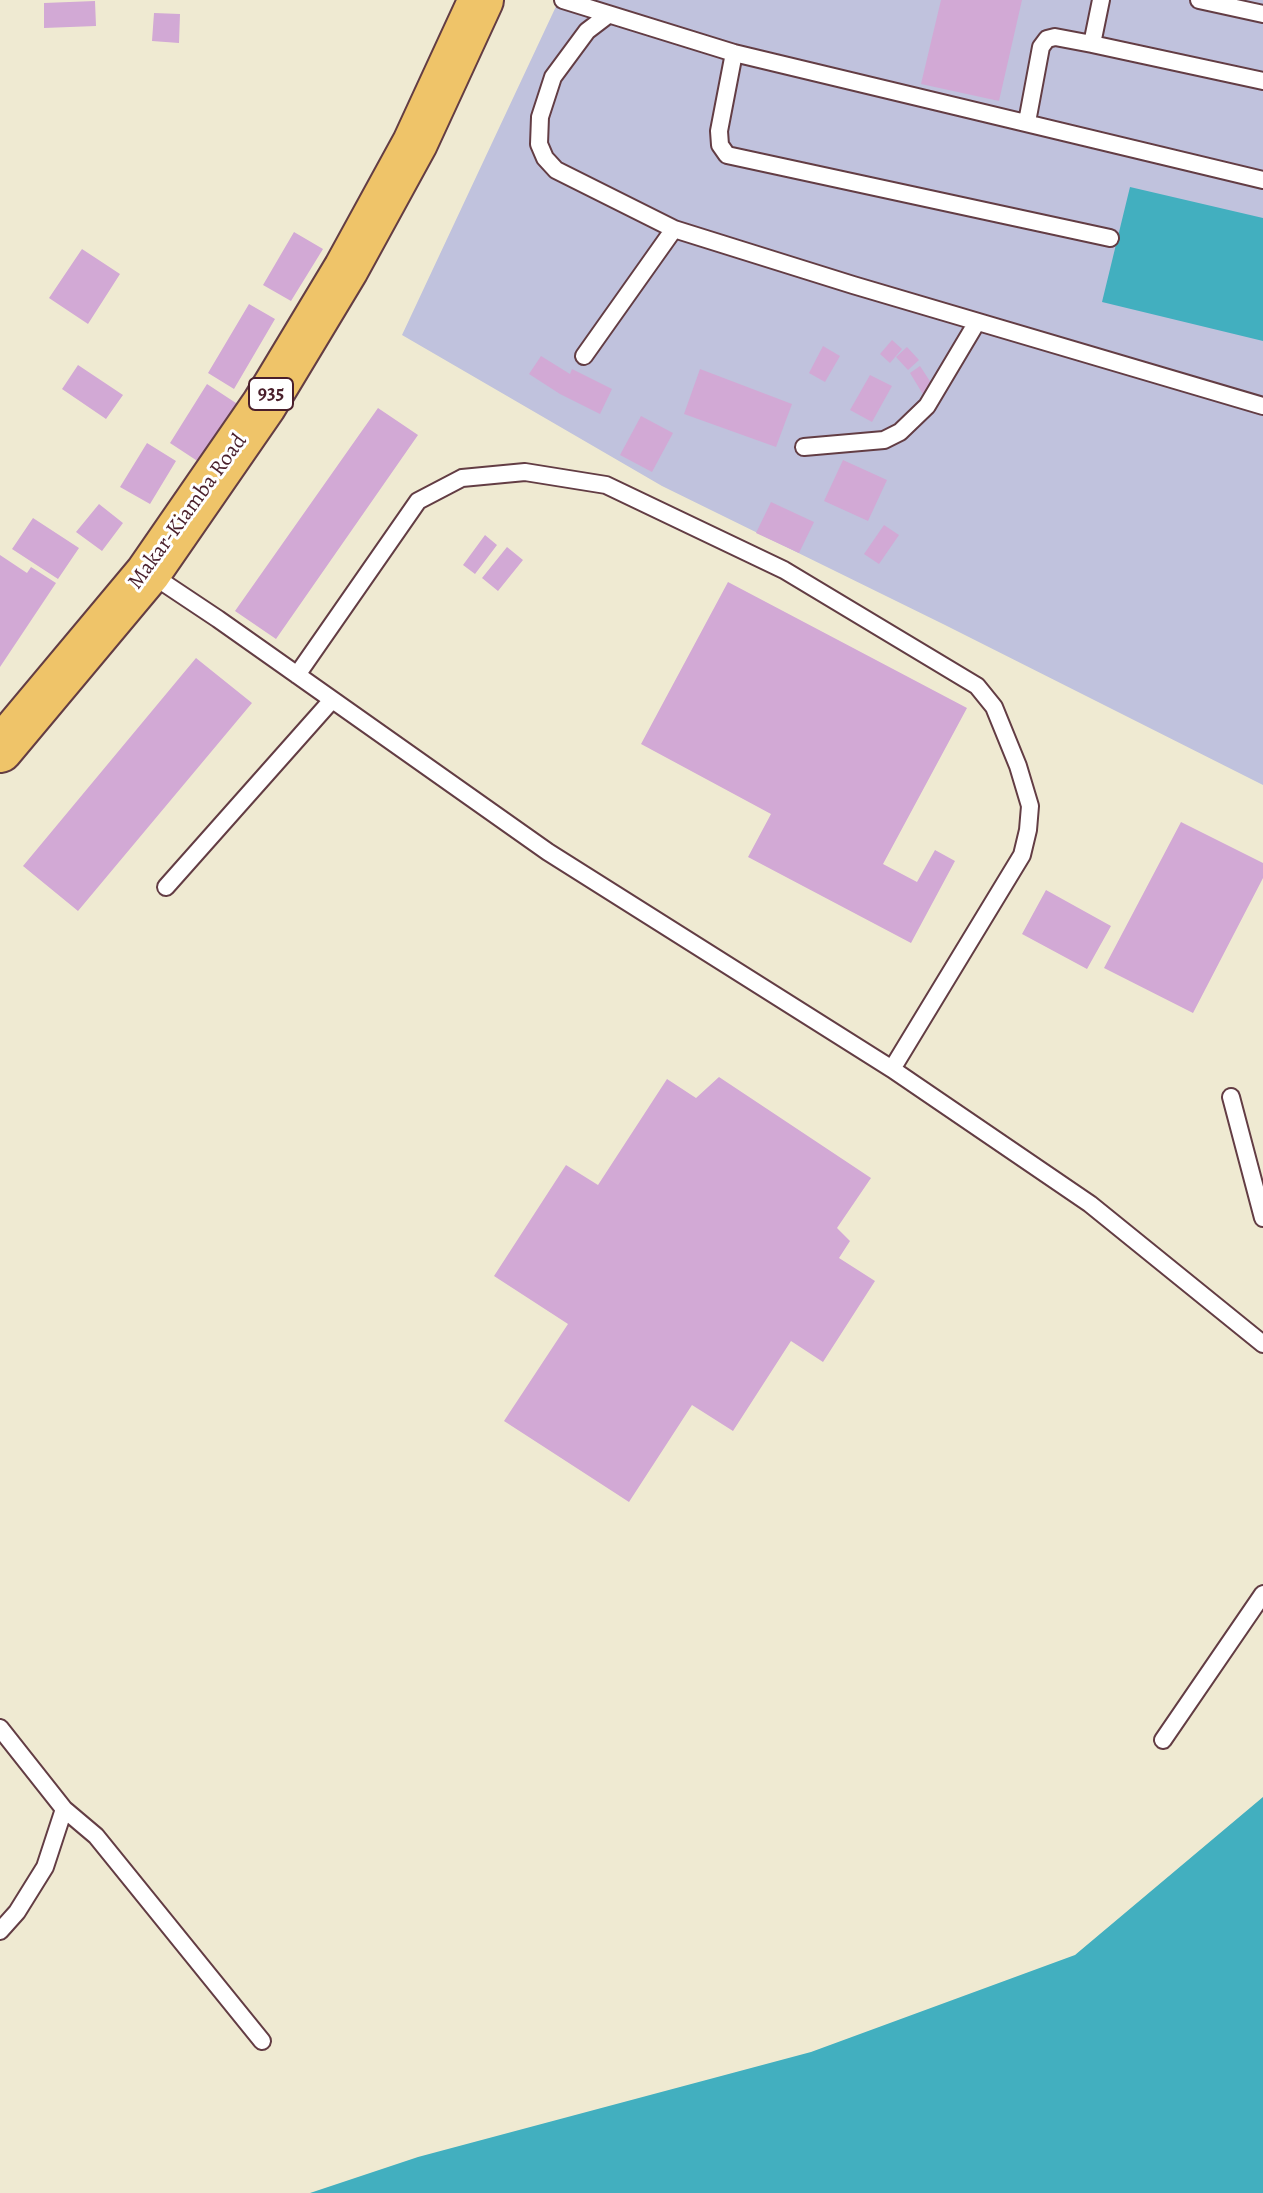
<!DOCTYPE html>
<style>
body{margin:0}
canvas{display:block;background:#efead2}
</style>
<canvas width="1263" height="2193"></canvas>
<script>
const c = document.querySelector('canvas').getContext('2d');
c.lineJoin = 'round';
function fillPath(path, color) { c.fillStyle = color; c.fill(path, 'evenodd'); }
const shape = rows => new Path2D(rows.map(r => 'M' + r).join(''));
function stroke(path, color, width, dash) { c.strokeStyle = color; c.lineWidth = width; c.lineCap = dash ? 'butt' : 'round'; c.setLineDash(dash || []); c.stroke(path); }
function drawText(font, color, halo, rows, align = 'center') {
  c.font = font + ' Alegreya,serif'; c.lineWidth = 6; c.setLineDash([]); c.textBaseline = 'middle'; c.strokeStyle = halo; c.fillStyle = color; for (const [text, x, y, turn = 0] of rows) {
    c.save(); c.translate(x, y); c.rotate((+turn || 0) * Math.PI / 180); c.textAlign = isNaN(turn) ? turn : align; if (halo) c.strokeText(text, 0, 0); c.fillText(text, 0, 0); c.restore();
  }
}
fillPath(shape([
 [559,0,1263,0,1263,785,945,625,662,486,402,335]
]), '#c0c2dd');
fillPath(shape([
 [1130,187,1263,218,1263,341,1102,302],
 [1263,1797,1263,2193,310,2193,418,2157,811,2052,1075,1955]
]), '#42afbf');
fillPath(shape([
 [941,0,1022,0,999,101,921,84],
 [95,1,96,26,44,28,44,3],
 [154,13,180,14,179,43,152,41],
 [294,232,323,249,291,301,263,285],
 [82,249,120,274,88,324,49,298],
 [249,304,275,319,234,389,208,373],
 [892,340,902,349,890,363,880,354],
 [823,346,840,356,825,382,809,373],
 [907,347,919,360,908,370,896,357],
 [541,356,570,374,572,369,612,389,600,414,560,394,529,374],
 [78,365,123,395,106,419,62,389],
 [920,366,935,389,924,396,910,373],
 [700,369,792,404,776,447,684,414],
 [870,375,892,386,872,422,850,410],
 [207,384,239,405,202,464,170,443],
 [378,408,418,435,276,639,235,611],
 [641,416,673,433,652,472,620,455],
 [147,443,176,461,150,504,120,487],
 [843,460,887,480,868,521,824,501],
 [771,502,814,522,799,553,756,533],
 [99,504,123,523,102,551,76,532],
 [33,518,79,548,58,579,12,549],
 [884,525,899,535,879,564,864,554],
 [485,535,497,545,475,574,463,565],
 [507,547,523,560,498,591,482,578],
 [0,555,27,573,31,567,56,583,0,667],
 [728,582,967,708,883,864,917,882,935,850,955,861,911,943,748,857,771,814,641,744],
 [196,658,252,703,78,911,23,866],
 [1181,822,1263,863,1263,878,1193,1013,1104,968],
 [1046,890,1111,926,1087,969,1022,934],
 [719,1077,871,1178,837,1228,850,1241,839,1258,875,1281,823,1362,791,1341,733,1431,692,1405,629,1502,504,1421,568,1324,494,1276,566,1165,598,1185,667,1079,696,1098]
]), '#d2a9d5');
const service = shape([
 [563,0,734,53,1263,180],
 [1199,0,1263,14],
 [608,15,587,31,553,77,540,117,539,144,545,158,556,170,674,229,853,285,1263,406],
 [1092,44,1101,0],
 [734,53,719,131,720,145,727,155,1110,238],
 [1027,122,1041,47,1047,39,1055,37,1092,44,1263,81],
 [584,356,674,229],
 [804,447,884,440,900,432,927,406,977,322],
 [149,573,218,619,548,852,892,1069,1090,1204,1263,1344],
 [297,675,418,501,462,478,525,472,606,485,784,570,977,686,994,707,1018,766,1030,806,1028,830,1022,855,892,1069],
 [166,887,332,700],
 [1231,1097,1263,1218],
 [0,1728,64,1809,96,1836,262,2041],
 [1163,1740,1263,1594],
 [0,1931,17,1912,45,1867,64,1809]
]);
const primary = shape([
 [0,750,148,573,264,405,346,269,415,143,481,0]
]);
stroke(service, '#633d44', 20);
stroke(primary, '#633d44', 48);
stroke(service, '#fff', 16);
stroke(primary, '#efc469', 44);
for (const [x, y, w] of [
 [271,394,44]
]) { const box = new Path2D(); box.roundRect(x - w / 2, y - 16, w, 32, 6); c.fillStyle = '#fff'; c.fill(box); stroke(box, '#4a1f2b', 2); }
drawText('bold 20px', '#4a1f2b', null, [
 ["935",271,394]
]);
drawText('22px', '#4a1f2b', '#fff', [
 ["Makar-Kiamba Road",188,512,-54]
]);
</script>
